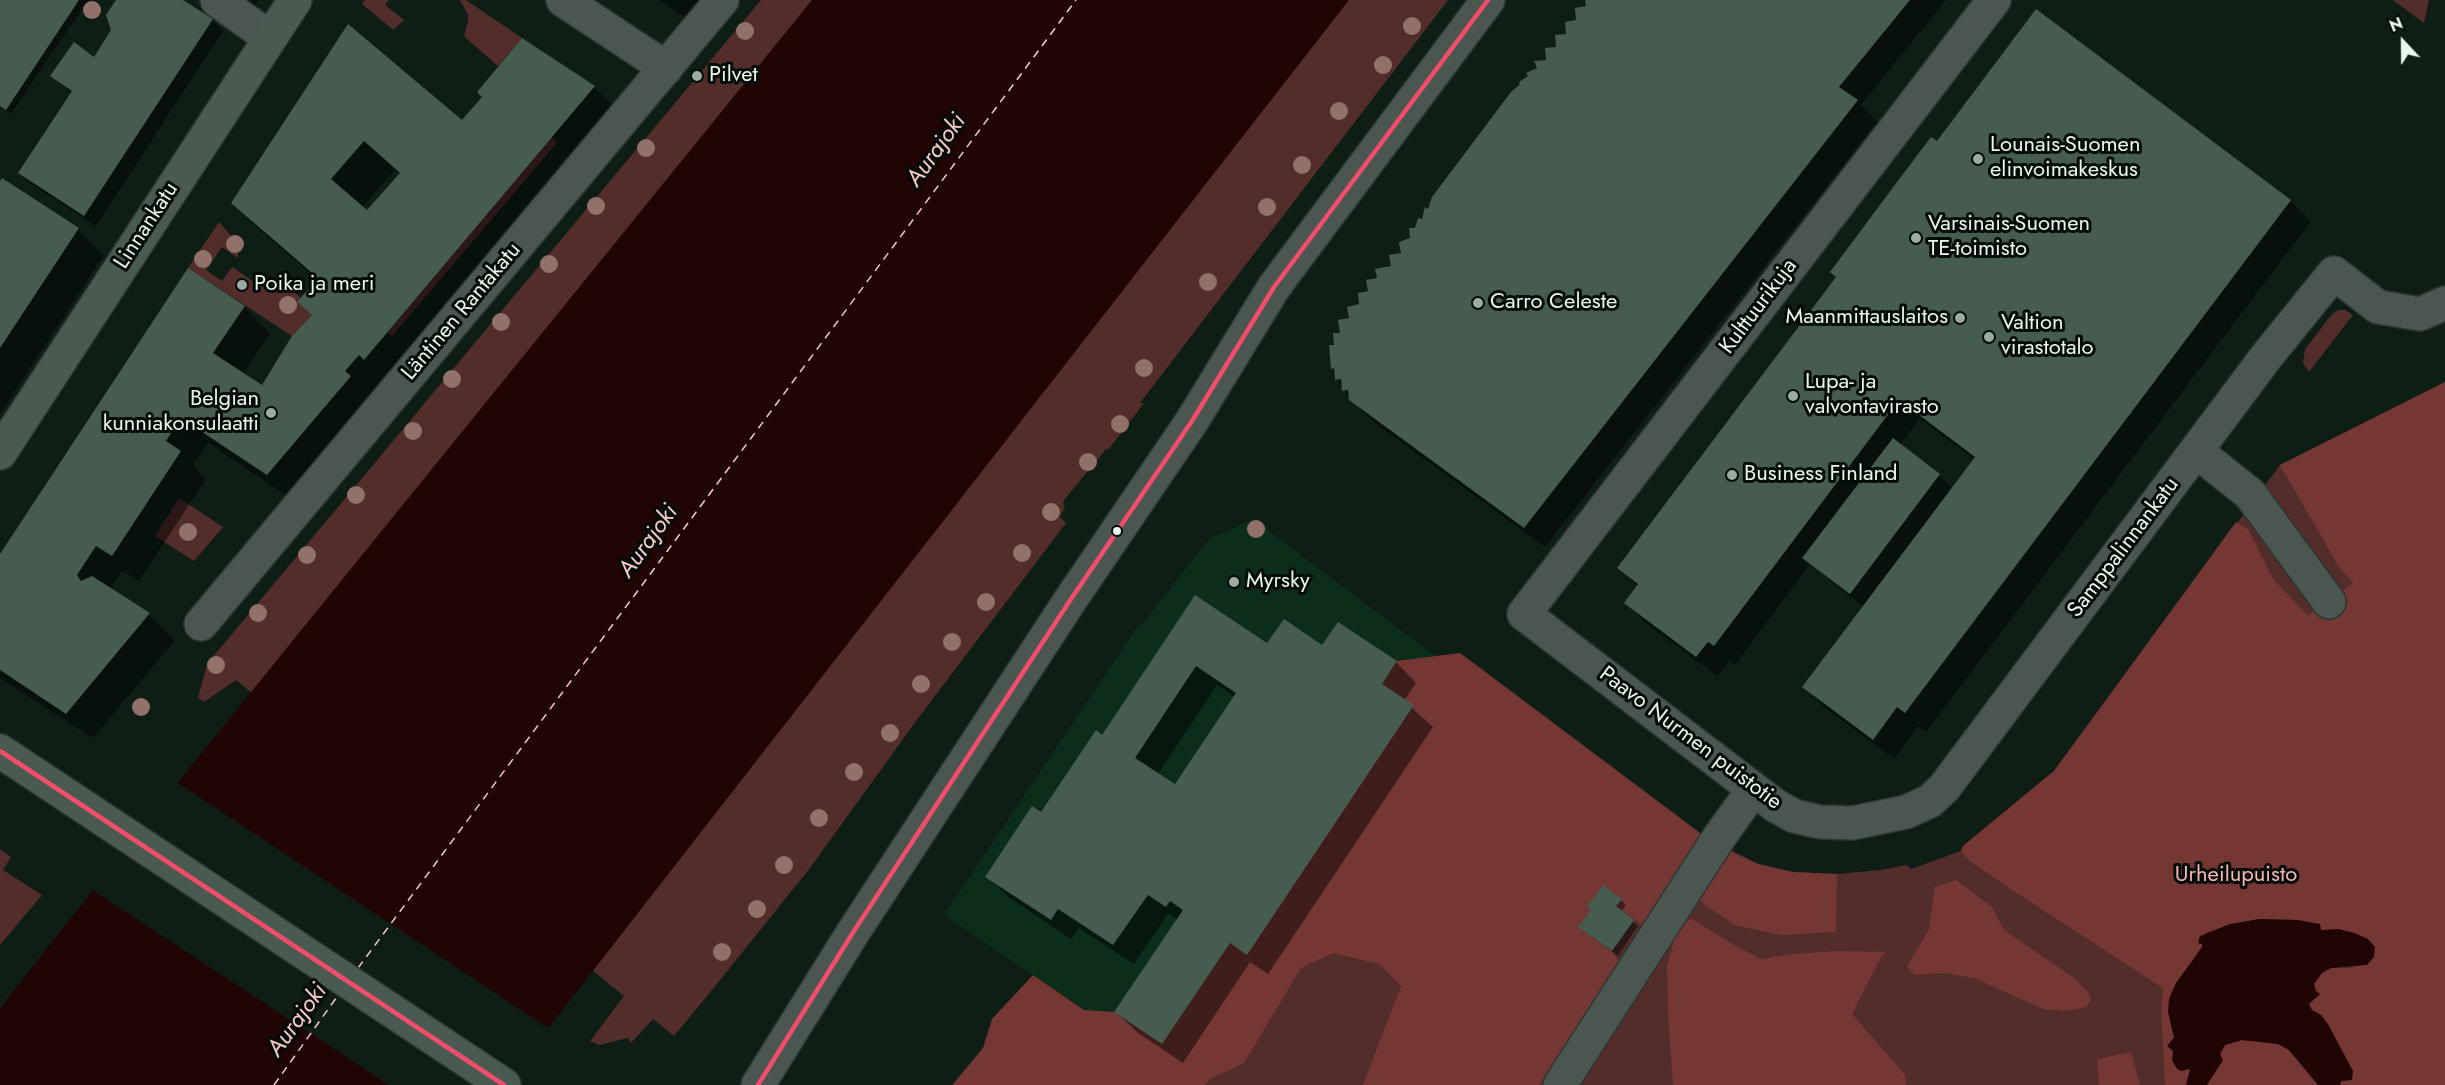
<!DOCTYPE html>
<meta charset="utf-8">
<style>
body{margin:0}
#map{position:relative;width:2445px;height:1085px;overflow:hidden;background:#0f1e15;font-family:Jost,sans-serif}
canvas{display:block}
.north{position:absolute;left:2373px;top:12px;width:60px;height:60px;-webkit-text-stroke:4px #020b05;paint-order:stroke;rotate:338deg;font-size:16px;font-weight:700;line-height:24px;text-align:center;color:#e9f9ed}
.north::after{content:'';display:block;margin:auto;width:21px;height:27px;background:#e9f9ed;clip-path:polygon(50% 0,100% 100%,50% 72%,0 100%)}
</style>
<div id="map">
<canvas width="2445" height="1085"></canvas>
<div class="north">N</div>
</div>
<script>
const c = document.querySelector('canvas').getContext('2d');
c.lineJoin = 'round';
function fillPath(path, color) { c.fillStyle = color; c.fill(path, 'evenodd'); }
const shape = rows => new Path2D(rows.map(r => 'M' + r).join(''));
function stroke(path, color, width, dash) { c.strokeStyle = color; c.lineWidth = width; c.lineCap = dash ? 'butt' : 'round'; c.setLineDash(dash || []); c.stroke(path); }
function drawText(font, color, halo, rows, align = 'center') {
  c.font = font + ' Jost,sans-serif'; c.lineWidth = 6; c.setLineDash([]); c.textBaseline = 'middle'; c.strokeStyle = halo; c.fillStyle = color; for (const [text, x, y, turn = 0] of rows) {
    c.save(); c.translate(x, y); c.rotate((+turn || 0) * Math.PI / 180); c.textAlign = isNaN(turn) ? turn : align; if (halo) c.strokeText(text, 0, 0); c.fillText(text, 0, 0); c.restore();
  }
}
fillPath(shape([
 [1253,519,1442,661,1170,1067,944,915,1138,626,1140,627,1145,621,1209,539]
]), '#0c2d1a');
fillPath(shape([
 [365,0,389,0,385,5,404,20,394,29,391,28,362,4],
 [460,0,466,0,522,38,498,66,467,39,464,35,468,22,468,15],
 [761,0,1448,0,1140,403,1144,403,1109,449,1106,449,1065,499,1063,503,1065,507,1060,517,1066,523,916,721,810,868,712,990,674,1036,653,1019,631,1043,628,1038,599,1045,590,1041,624,996,236,680,204,702,198,698,207,664],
 [2393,0,2429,0,2424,23],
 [551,137,557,143,392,336,387,333],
 [219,222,239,245,238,258,222,247,206,270,222,281,232,267,257,284,262,285,278,281,283,283,301,298,297,302,312,315,292,336,188,268],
 [2339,310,2345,310,2353,315,2309,372,2303,363,2305,349,2333,313],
 [2445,382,2445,1085,1025,1085,1170,1066,1442,661,1460,653,1704,836,1758,864,1793,872,1837,874,1880,870,1907,865,1911,869,1961,851,1963,846,2054,771,2280,465],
 [179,498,223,527,194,561,155,536],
 [0,849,11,857,3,870,42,895,0,945]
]), '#522d2a');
fillPath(shape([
 [2445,382,2445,1085,2340,1085,2341,1081,2347,1079,2321,1015,2312,1010,2309,1004,2320,994,2316,991,2314,984,2322,973,2331,968,2354,968,2339,930,2320,930,2298,920,2259,919,2207,932,2202,947,2193,961,2174,1038,2169,1042,2173,1051,2191,1071,2186,1085,2165,1085,2161,1010,2163,988,2006,886,1970,861,1961,851,1963,846,2054,771,2236,522,2248,529,2273,579,2308,616,2353,583,2339,567,2280,465],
 [1460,653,1704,836,1648,929,1616,906,1621,898,1603,885,1588,907,1591,910,1578,927,1612,951,1622,965,1539,1085,1363,1085,1401,986,1379,964,1333,953,1301,968,1244,1063,1210,1079,1205,1085,952,1085,983,1048,992,1019,1033,975,1084,1010,1114,1012,1230,943,1247,954,1414,706,1382,684,1397,661],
 [1729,851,1758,864,1792,872,1837,874,1836,932,1780,935,1735,925,1692,896],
 [1956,880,1992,907,2004,930,2074,978,2088,992,2091,1000,2086,1007,2067,1011,2043,1009,1974,978,1943,973,1915,975,1907,967,1929,929,1935,887],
 [1692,919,1734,945,1761,959,1793,954,1838,951,1886,952,1880,959,1852,1014,1905,1075,1906,1085,1673,1085,1668,1013,1667,967,1678,925],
 [2242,1040,2278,1044,2289,1050,2318,1085,2207,1085,2225,1045],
 [2131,1052,2140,1085,2099,1085,2097,1059]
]), '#753734');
fillPath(shape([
 [812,0,1349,0,504,1085,0,1085,0,1008,187,771],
 [2259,919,2298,920,2320,924,2321,930,2339,929,2354,933,2368,939,2375,947,2374,957,2367,965,2331,968,2322,973,2314,984,2316,991,2320,994,2309,1004,2312,1010,2321,1015,2328,1024,2353,1071,2352,1080,2341,1081,2340,1085,2318,1085,2289,1050,2278,1044,2242,1040,2225,1045,2220,1054,2223,1060,2207,1085,2186,1085,2190,1069,2181,1071,2177,1069,2172,1060,2173,1051,2167,1046,2174,1038,2168,1012,2169,999,2176,983,2202,947,2202,944,2198,943,2200,936,2230,924]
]), '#210505');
fillPath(shape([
 [175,781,551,1030,508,1085,389,1085,91,889]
]), '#0f1e15');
fillPath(shape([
 [0,0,88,0,11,114,0,106],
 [123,0,181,0,212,20,223,31,96,226,31,184,20,173,72,93,52,76,95,59,113,30],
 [239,0,258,0,252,9],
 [659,0,719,0,698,26],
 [1587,0,1946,0,1861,105,1877,122,1545,547,1371,420,1351,400,1337,379,1336,372,1332,368,1336,346,1350,319,1379,279,1393,267,1403,254,1415,230,1429,211,1539,69,1548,61,1568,36,1588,8],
 [2037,11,2290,201,2311,221,1926,732,1918,726,1894,759,1824,707,1804,687,1864,607,1810,564,1735,665,1729,661,1717,676,1646,623,1625,602,1638,587,1619,568],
 [1920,419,1975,460,1953,489,1939,475,1900,445],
 [349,26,462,122,484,97,523,40,594,87,624,117,293,500,208,443,193,466,206,479,139,581,122,571,110,589,149,615,175,640,93,738,0,678,0,557,244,307,270,333,243,374,262,387,313,316,299,302,318,280,263,233,233,203],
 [395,170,401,175,368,212,362,207],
 [0,184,78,229,104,255,0,414],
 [1196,598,1268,646,1323,647,1396,662,1416,683,1404,701,1433,727,1268,974,1250,962,1183,1063,1137,1032,1116,1012,1178,920,1168,914,1134,964,1079,928,1071,939,1007,896,987,876,1041,814,1103,737],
 [1217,685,1235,697,1175,786,1158,774],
 [1621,900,1626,905,1621,912,1638,926,1618,956,1585,932]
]), '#0007');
stroke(shape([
 [358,968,1076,0],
 [274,1085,339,994]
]), '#f8c9c6', 1.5, [8, 6]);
fillPath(shape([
 [0,0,79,0,6,110,0,106],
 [116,0,183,0,213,19,84,216,18,173,72,91,50,76,74,42,94,57,111,30,106,15],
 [1585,0,1910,0,1839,87,1858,100,1524,528,1349,400,1348,390,1342,391,1341,379,1335,380,1334,368,1331,369,1329,345,1334,345,1333,333,1340,333,1338,320,1349,318,1347,307,1359,304,1358,293,1368,291,1366,280,1377,278,1375,269,1391,266,1389,255,1401,253,1399,242,1410,238,1409,228,1415,228,1418,218,1422,219,1425,207,1428,209,1432,197,1511,92,1520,84,1519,82,1528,76,1526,73,1537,68,1534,61,1546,60,1545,48,1556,47,1555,35,1566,34,1565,22,1576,20,1575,8,1586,6],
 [2036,9,2291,200,1905,713,1897,707,1873,740,1802,687,1975,457,1899,400,1714,646,1708,642,1696,657,1624,603,1638,584,1617,568,1836,277,1830,272,1897,182,1931,137,1937,141],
 [348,24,462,120,482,97,477,92,522,38,595,86,364,360,359,355,345,371,351,376,267,475,181,418,166,441,181,451,112,556,96,546,77,575,81,581,92,576,150,613,66,714,0,670,0,554,188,268,245,306,213,353,262,385,292,336,312,315,297,302,318,278,231,203],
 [364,141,400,173,367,210,331,179],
 [2,178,79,228,0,348,0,181],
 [1893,438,1940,474,1850,594,1802,558],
 [1195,595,1267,643,1284,619,1322,645,1338,622,1397,661,1382,684,1414,705,1247,955,1230,943,1162,1044,1114,1012,1183,910,1170,901,1166,907,1148,895,1113,945,1058,909,1051,920,985,877,1032,806,1041,812,1096,730,1102,735],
 [1196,666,1236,693,1175,784,1135,758],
 [1603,885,1622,899,1616,906,1634,920,1612,951,1578,927,1591,910,1587,907]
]), '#465c4f');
const minor = shape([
 [217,0,270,38],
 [563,0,666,68],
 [1994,0,1524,614,1776,806,1794,816,1820,822,1853,823,1906,812,1930,801,1944,788,2266,357,2334,273,2378,307,2420,314,2445,303],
 [2196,451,2250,494,2329,602],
 [201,624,722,0],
 [758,1085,852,934,1069,602,1192,421,1274,287,1488,0],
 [1560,1085,1720,836,1753,790]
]);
const major = shape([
 [0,453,295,0],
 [0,751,504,1085]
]);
stroke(minor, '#2d3730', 36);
stroke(major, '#2d3730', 36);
stroke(minor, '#4a564f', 33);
stroke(major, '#495a50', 33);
stroke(shape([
 [0,751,504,1085],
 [758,1085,852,934,1069,602,1192,421,1274,287,1488,0]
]), '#f44d6c', 4.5);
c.fillStyle = '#90726b';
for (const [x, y] of [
 [92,10],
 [1412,26],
 [745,31],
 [1383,65],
 [1339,111],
 [646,148],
 [1302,165],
 [596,206],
 [1267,207],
 [235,244],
 [203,259],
 [549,264],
 [1208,282],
 [288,305],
 [501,322],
 [1144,368],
 [452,379],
 [1120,424],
 [413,431],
 [1088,462],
 [356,495],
 [1051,512],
 [1256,529],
 [188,532],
 [1022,553],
 [307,555],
 [986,602],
 [258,613],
 [952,642],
 [216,665],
 [921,684],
 [141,707],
 [890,733],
 [854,772],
 [819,818],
 [784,865],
 [757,909],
 [722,952]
]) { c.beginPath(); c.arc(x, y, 9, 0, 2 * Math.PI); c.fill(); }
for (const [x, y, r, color] of [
 [697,76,6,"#9daca1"],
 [1978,159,6,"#9daca1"],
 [1916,238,6,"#9daca1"],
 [242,285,6,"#9daca1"],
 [1478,303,6,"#9daca1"],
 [1960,318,6,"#9daca1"],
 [1989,337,6,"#9daca1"],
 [1793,396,6,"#9daca1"],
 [271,413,6,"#9daca1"],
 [1732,475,6,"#9daca1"],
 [1117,531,5,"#e9f9ed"],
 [1234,582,6,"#9daca1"]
]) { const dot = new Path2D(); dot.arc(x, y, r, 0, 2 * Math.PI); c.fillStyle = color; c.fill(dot); stroke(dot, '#020b05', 2); }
drawText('22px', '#e9f9ed', '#020b05', [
 ["Pilvet",709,76],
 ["Lounais-Suomen",1990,146],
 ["elinvoimakeskus",1990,171],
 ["Varsinais-Suomen",1928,225],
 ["TE-toimisto",1928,250],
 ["Poika ja meri",254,285],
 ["Carro Celeste",1490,303],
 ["Maanmittauslaitos",1948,318,"right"],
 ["Valtion",2001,324],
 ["virastotalo",2001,349],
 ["Lupa- ja",1805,383],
 ["valvontavirasto",1805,408],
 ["Belgian",259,400,"right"],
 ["kunniakonsulaatti",259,425,"right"],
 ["Business Finland",1744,475],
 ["Myrsky",1246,582]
], 'left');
drawText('22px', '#e9f9ed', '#020b05', [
 ["Linnankatu",147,226,-57],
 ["Kulttuurikuja",1759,307,-53],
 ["Läntinen Rantakatu",462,312,-50],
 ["Samppalinnankatu",2124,548,-53],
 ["Paavo Nurmen puistotie",1690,739,37]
]);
drawText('22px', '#fab6b1', '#020b05', [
 ["Urheilupuisto",2236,876]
]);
drawText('italic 24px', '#f8c9c6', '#020b05', [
 ["Aurajoki",937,151,-54],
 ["Aurajoki",649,542,-54],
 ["Aurajoki",298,1021,-54]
]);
</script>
